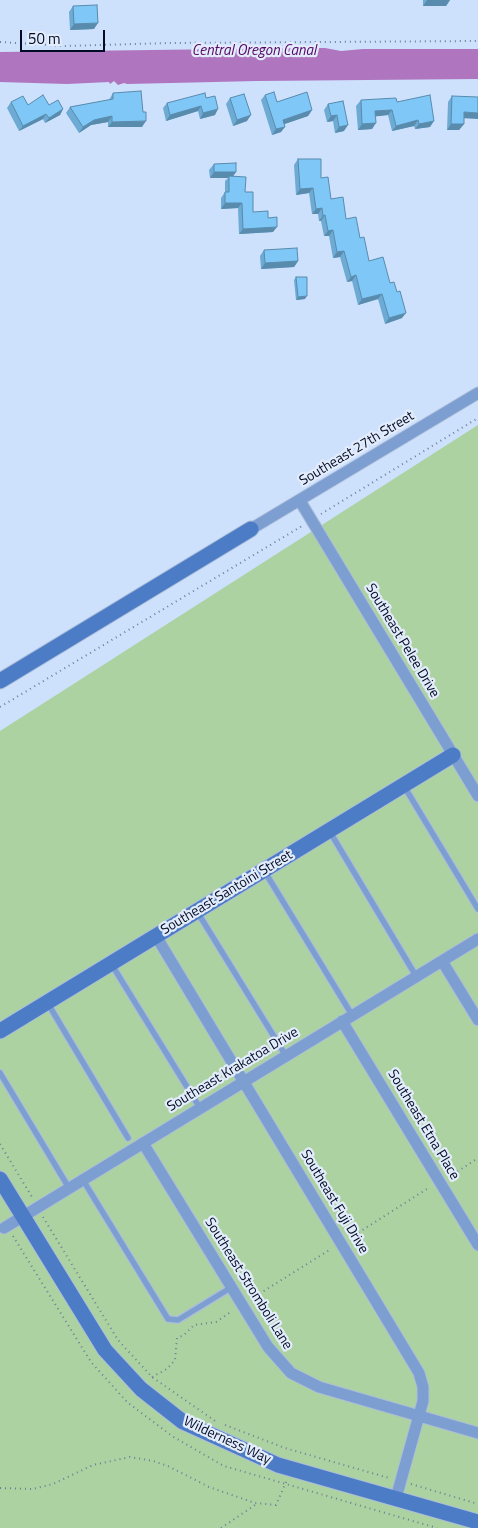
<!DOCTYPE html>
<style>
body{margin:0}
#map{position:relative;width:478px;height:1528px;overflow:hidden;background:#cde0fc;font-family:"Titillium Web",sans-serif}
canvas{display:block}
.scale{position:absolute;left:20px;top:30px;width:85px;height:22px;box-sizing:border-box;border:2px solid #010b23;border-top:0;padding-left:6px;font-size:15px;line-height:18px;white-space:nowrap;color:#010b23;-webkit-text-stroke:4px #e3ecfb;paint-order:stroke}
</style>
<div id="map">
<canvas width="478" height="1528"></canvas>
<div class="scale">50 m</div>
</div>
<script>
const c = document.querySelector('canvas').getContext('2d');
c.lineJoin = 'round';
function fillPath(path, color) { c.fillStyle = color; c.fill(path, 'evenodd'); }
const shape = rows => new Path2D(rows.map(r => 'M' + r).join(''));
function stroke(path, color, width, dash) { c.strokeStyle = color; c.lineWidth = width; c.lineCap = dash ? 'butt' : 'round'; c.setLineDash(dash || []); c.stroke(path); }
function drawText(font, color, halo, rows, align = 'center') {
  c.font = font + ' "Titillium Web",sans-serif'; c.lineWidth = 4.5; c.setLineDash([]); c.textBaseline = 'middle'; c.strokeStyle = halo; c.fillStyle = color; for (const [text, x, y, turn = 0] of rows) {
    c.save(); c.translate(x, y); c.rotate((+turn || 0) * Math.PI / 180); c.textAlign = isNaN(turn) ? turn : align; if (halo) c.strokeText(text, 0, 0); c.fillText(text, 0, 0); c.restore();
  }
}
fillPath(shape([
 [478,425,478,1528,0,1528,0,731]
]), '#acd2a1');
fillPath(shape([
 [305,48,325,48,341,51,363,49,478,49,478,79,257,81,127,84,124,83,118,85,114,81,110,84,109,82,67,84,0,82,0,52]
]), '#af75bf');
const lane = shape([
 [404,786,478,909],
 [330,832,416,976],
 [265,872,352,1015],
 [198,913,286,1056],
 [112,965,200,1108],
 [47,1002,128,1138],
 [0,1073,69,1188],
 [83,1180,168,1319,178,1320,232,1287]
]);
const street = shape([
 [300,501,478,796],
 [251,529,478,393],
 [156,936,419,1373,423,1387,423,1401,396,1498],
 [442,961,478,1020],
 [342,1021,478,1245],
 [143,1143,268,1347,291,1373,319,1387,478,1433],
 [4,1228,478,939]
]);
const secondary = shape([
 [0,681,251,529],
 [0,1031,453,755],
 [0,1179,105,1350,141,1389,183,1422,278,1465,478,1522]
]);
stroke(lane, '#acbed9', 8);
stroke(street, '#acbed9', 13);
stroke(secondary, '#acbed9', 17);
stroke(shape([
 [0,42,65,46,170,43,478,41],
 [321,514,478,418],
 [0,707,302,526],
 [0,1144,32,1197],
 [449,1177,478,1158],
 [43,1217,118,1340,152,1377,218,1423],
 [13,1236,91,1362,127,1402,172,1436,224,1466,437,1528],
 [350,1238,430,1187],
 [251,1299,331,1249],
 [152,1377,167,1369,175,1360,177,1338,184,1335,194,1325,216,1322,232,1311],
 [225,1425,285,1448,389,1478],
 [411,1484,478,1504],
 [0,1488,33,1489,53,1484,93,1465,130,1457,153,1461,168,1466,209,1487,255,1503,276,1505,287,1480],
 [221,1528,258,1503]
]), '#6f7e98', 2, [1, 4]);
stroke(lane, '#7d9ed0', 5.5);
stroke(street, '#7d9ed0', 11);
stroke(secondary, '#4c7cc6', 15);
fillPath(shape([
 [423,0,450,0,446,6,423,6],
 [73,6,94,29,70,30,69,12],
 [113,93,142,127,108,127,108,122,91,125,79,133,66,113,70,107,109,100],
 [265,95,277,102,312,110,308,116,284,124,281,132,272,135,261,100],
 [452,96,464,118,464,124,459,130,447,130,448,102],
 [206,98,215,115,200,119,198,111,166,121,163,108,167,103],
 [230,98,247,121,233,126,226,104],
 [361,100,397,102,430,127,415,129,414,126,392,131,388,115,376,116,372,129,358,130,356,106],
 [343,101,344,131,335,133,333,121,327,122,324,110,328,104],
 [11,102,28,105,49,105,63,109,60,115,45,123,43,119,19,131,7,108],
 [298,159,321,178,331,199,360,238,369,261,390,283,402,318,385,324,378,299,358,305,352,281,347,282,340,257,333,258,329,236,324,236,321,221,319,221,318,214,312,214,309,193,296,195,294,165],
 [214,164,233,176,245,192,253,212,268,218,273,232,239,234,238,208,221,209,221,198,225,192,225,181,228,178,210,178,209,170],
 [264,250,298,261,294,267,261,269,260,256],
 [296,277,305,299,296,300,294,280]
]), '#6dabd4');
fillPath(shape([
 [427,0,450,0,446,6,423,6],
 [98,23,94,29,70,30,74,24],
 [201,106,198,111,166,121,170,115],
 [63,109,60,115,45,123,49,118],
 [218,109,215,115,200,119,203,113],
 [312,110,308,116,279,126,283,120],
 [392,110,388,115,371,117,375,111],
 [464,112,478,113,478,119,460,118],
 [46,114,43,119,19,131,23,126],
 [251,115,247,121,233,126,237,120],
 [337,115,333,121,327,122,331,116],
 [112,116,108,122,91,125,79,133,83,127,94,120],
 [418,120,414,126,392,131,396,126],
 [146,121,142,127,108,127,112,122],
 [434,121,430,127,415,129,419,124],
 [376,123,372,129,358,130,362,124],
 [451,124,464,124,459,130,447,130],
 [348,125,344,131,335,133,339,127],
 [285,127,281,132,272,135,276,129],
 [214,172,236,172,232,178,229,176,228,178,210,178],
 [313,188,309,193,296,195,300,189],
 [225,203,242,203,238,208,221,209],
 [322,208,318,214,312,214,316,209],
 [325,215,321,221,319,221,323,216],
 [277,227,273,232,239,234,243,229],
 [333,230,329,236,324,236,328,231],
 [344,251,340,257,333,258,337,252],
 [298,261,294,267,261,269,265,263],
 [356,275,352,281,347,282,351,277],
 [382,294,378,299,358,305,362,299],
 [307,296,305,299,296,300,298,297],
 [406,313,402,318,385,324,389,318]
]), '#598bad');
const building = shape([
 [97,5,98,23,74,24,73,6,97,5],
 [141,91,143,112,146,112,146,121,112,122,112,116,94,120,83,127,70,107,113,99,113,93,141,91],
 [274,92,277,102,307,92,312,110,283,120,285,127,276,129,265,95,274,92],
 [205,93,206,98,215,96,218,109,203,113,201,106,170,115,167,103,205,93],
 [244,94,251,115,237,120,230,98,244,94],
 [43,95,49,105,58,100,63,109,49,118,46,114,23,126,11,102,23,96,28,105,43,95],
 [430,95,434,121,419,124,418,120,396,126,392,110,375,111,376,123,362,124,361,100,396,98,397,102,430,95],
 [452,96,478,97,478,113,464,112,464,124,451,124,452,96],
 [343,101,348,125,339,127,337,115,331,116,328,104,343,101],
 [298,159,321,159,321,178,328,177,331,199,343,197,346,219,356,217,360,238,364,237,369,261,383,257,390,283,394,282,397,292,400,291,406,313,389,318,382,294,362,299,356,275,351,277,344,251,337,252,333,230,328,231,325,215,323,216,322,208,316,209,313,188,300,189,298,159],
 [236,163,236,172,214,172,214,164,236,163],
 [229,176,246,177,245,192,253,192,253,212,268,211,268,218,277,217,277,227,243,229,242,203,225,203,225,192,229,192,229,176],
 [297,248,298,261,265,263,264,250,297,248],
 [296,277,307,277,307,296,298,297,296,277]
]);
fillPath(building, '#7fc7f7');
stroke(building, '#598bad', 1);
drawText('14px', '#010b23', '#e3ecfb', [
 ["Southeast 27th Street",357,449,-31],
 ["Southeast Pelee Drive",402,641,59],
 ["Southeast Santoini Street",227,893,-31],
 ["Southeast Krakatoa Drive",233,1070,-31],
 ["Southeast Etna Place",423,1125,59],
 ["Southeast Fuji Drive",334,1202,59],
 ["Southeast Stromboli Lane",248,1284,58],
 ["Wilderness Way",227,1441,25]
]);
drawText('italic 15px', '#550566', '#e3ecfb', [
 ["Central Oregon Canal",254,51]
]);
</script>
